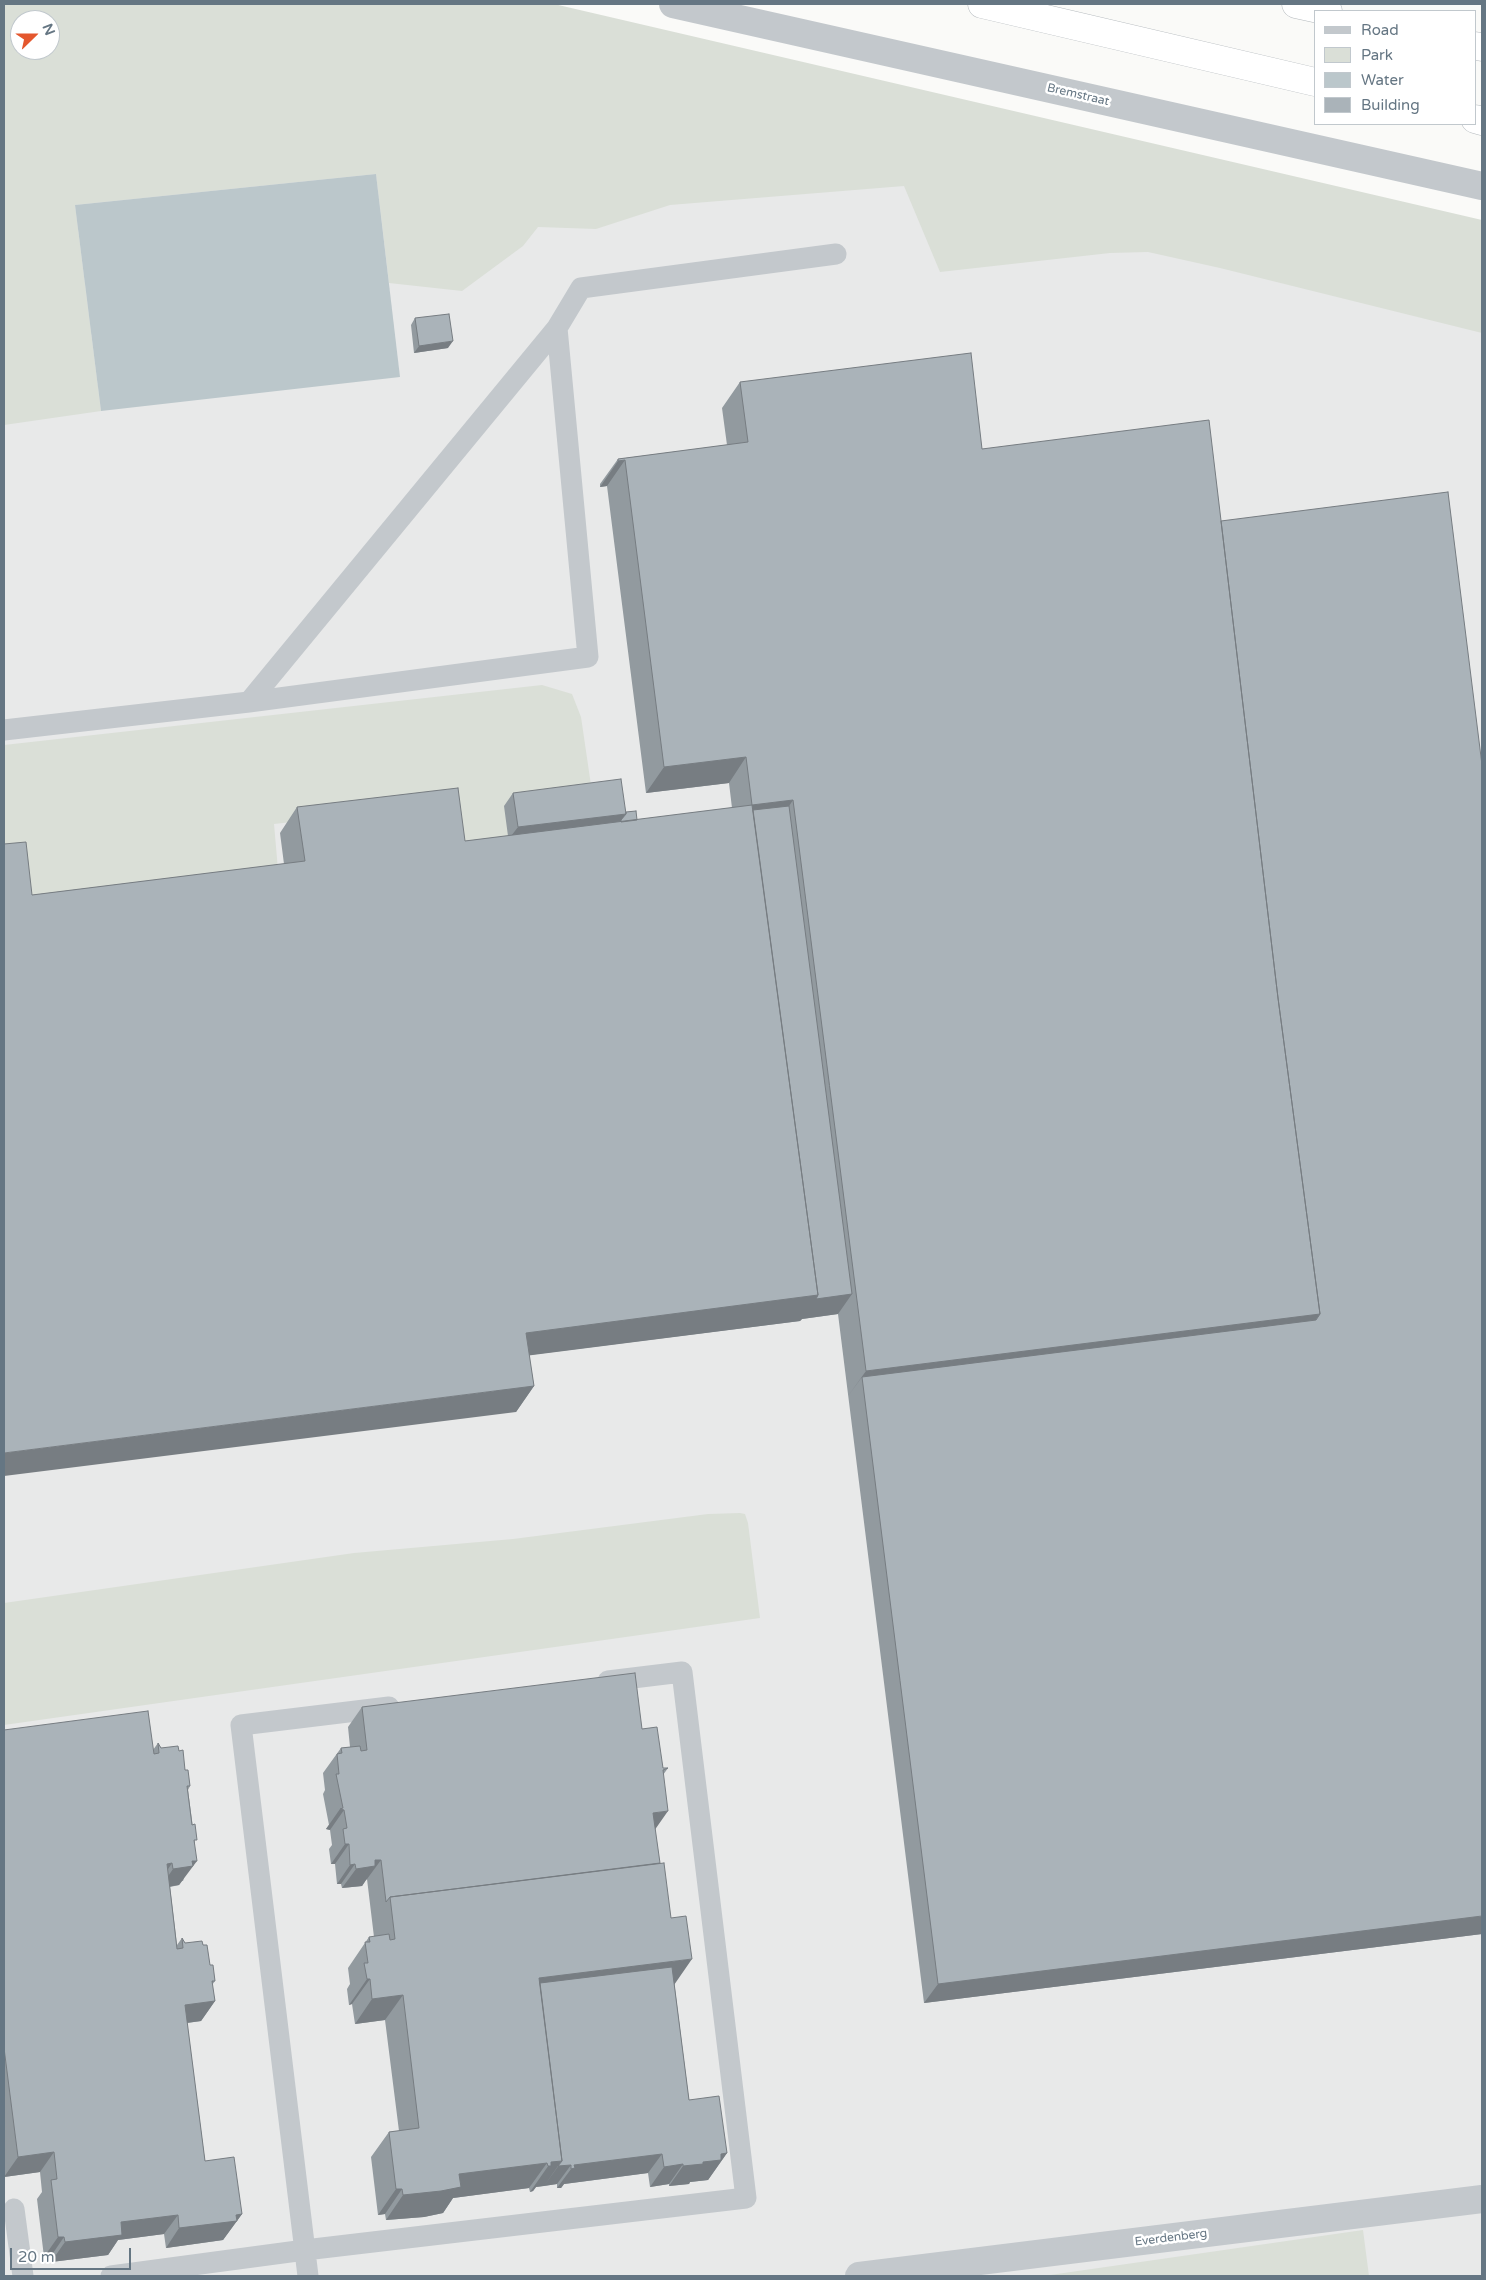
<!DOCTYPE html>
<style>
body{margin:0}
#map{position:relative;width:1486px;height:2280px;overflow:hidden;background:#fafaf8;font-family:"Varela Round",sans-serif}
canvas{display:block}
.frame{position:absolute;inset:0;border:5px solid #657683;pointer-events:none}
.legend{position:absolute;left:1314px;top:10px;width:162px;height:115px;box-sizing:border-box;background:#fff;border:1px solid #c1c8cd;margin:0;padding:6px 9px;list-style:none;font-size:15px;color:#657683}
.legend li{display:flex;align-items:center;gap:10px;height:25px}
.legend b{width:25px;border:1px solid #c1c8cd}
.north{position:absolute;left:10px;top:10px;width:50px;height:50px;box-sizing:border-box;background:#fff;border:1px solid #c1c8cd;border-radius:50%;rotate:68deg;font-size:14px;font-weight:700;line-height:20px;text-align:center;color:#657683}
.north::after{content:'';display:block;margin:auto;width:18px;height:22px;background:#e4572e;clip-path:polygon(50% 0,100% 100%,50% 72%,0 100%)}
.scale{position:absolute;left:10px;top:2248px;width:121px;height:22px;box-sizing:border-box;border:2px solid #657683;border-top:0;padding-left:6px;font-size:15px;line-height:18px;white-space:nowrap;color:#657683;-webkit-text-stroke:4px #fff;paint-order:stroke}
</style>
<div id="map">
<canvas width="1486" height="2280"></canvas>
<div class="frame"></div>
<ul class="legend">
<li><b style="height:6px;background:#c3c8cc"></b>Road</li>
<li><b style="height:14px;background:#dadfd7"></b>Park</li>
<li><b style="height:14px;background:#bbc7cb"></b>Water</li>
<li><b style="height:14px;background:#aab3b9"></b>Building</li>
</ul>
<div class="north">N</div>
<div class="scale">20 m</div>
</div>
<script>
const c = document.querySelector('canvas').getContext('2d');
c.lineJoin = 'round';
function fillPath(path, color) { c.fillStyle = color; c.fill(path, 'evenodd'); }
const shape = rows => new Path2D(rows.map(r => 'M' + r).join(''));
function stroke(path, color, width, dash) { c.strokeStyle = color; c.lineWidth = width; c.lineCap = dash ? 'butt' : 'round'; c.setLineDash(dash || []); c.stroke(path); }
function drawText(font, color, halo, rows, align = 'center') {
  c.font = font + ' "Varela Round",sans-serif'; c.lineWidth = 5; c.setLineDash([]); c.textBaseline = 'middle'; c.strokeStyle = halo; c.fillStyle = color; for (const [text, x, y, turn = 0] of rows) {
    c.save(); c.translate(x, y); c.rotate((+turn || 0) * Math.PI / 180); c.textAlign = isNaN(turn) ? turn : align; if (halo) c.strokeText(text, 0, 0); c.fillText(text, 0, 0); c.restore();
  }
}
fillPath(shape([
 [4,4,1482,235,1482,2276,4,2276],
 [20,20,50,20,50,50,20,50]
]), '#e8e9e9');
fillPath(shape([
 [4,4,554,4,1482,220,1482,333,1220,268,1148,252,1110,253,940,272,904,186,670,205,596,229,538,227,523,246,462,291,389,283,376,174,75,205,101,411,4,425],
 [20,20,50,20,50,50,20,50],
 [542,685,572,694,581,717,598,833,439,852,426,807,274,824,278,870,10,904,4,880,4,745],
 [740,1513,745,1514,748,1523,760,1618,4,1725,4,1603,354,1553,513,1539,708,1514],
 [1363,2230,1369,2276,1043,2276]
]), '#dadfd7');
fillPath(shape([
 [376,174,400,377,101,411,75,205]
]), '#bbc7cb');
const highway = shape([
 [982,4,1315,82],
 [1296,4,1328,11],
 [1475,46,1482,47],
 [1475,119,1482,121]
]);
stroke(highway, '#b4b9bd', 29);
stroke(shape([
 [249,702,557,328],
 [4,730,249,702,588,657,557,328,581,288,836,254],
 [14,2209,23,2276],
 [111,2276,305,2250,746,2198,682,1672,608,1681],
 [308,2276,241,1725,389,1707]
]), '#c3c8cc', 21);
stroke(shape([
 [673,4,1482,186],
 [859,2276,1482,2199]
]), '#c3c8cc', 28);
stroke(highway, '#fff', 28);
fillPath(shape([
 [415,318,448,348,414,353,411,325],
 [740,382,982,449,1221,521,1482,1934,924,2003,838,1314,802,1319,800,1321,529,1355,534,1386,516,1412,32,895,284,864,280,833,297,807,465,841,508,836,504,806,513,793,626,812,637,820,732,808,729,783,646,793,607,486,600,487,600,484,618,459,727,445,722,408],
 [362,1707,642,1729,663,1768,668,1768,663,1775,655,1830,689,2100,727,2153,708,2180,690,2182,689,2184,669,2186,669,2184,650,2187,648,2173,564,2184,561,2188,557,2188,557,2184,536,2187,533,2191,530,2192,529,2188,453,2198,443,2213,424,2217,386,2220,385,2214,378,2215,371,2157,389,2132,399,2131,385,2020,355,2024,352,2004,349,2005,347,1989,350,1984,348,1968,369,1937,374,1937,367,1879,366,1880,362,1886,342,1888,341,1884,337,1884,335,1864,331,1864,329,1849,332,1845,330,1830,326,1829,329,1825,323,1794,325,1790,323,1773,341,1748,350,1747,348,1727],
 [4,1730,153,1750,158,1743,161,1748,179,1751,190,1786,188,1790,195,1843,183,1881,182,1881,179,1885,170,1887,177,1945,182,1938,185,1943,203,1945,215,1981,212,1985,215,2001,201,2021,187,2023,205,2161,242,2214,223,2240,166,2248,164,2234,118,2240,108,2255,51,2262,51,2256,44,2257,37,2199,42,2192,40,2172,4,2177]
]), '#929a9f');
fillPath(shape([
 [453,341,448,348,414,353,419,346],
 [625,460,607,486,600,487,618,461],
 [746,757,729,783,646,793,664,767],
 [793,800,776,826,751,829,752,805],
 [626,814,616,827,508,840,518,827],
 [852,1294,838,1314,802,1319,800,1321,509,1358,526,1333,818,1295],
 [1320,1314,1302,1339,862,1377,848,1396,866,1371],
 [534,1386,516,1412,4,1476,4,1453],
 [340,1809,344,1810,330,1830,326,1829],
 [668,1811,654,1831,653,1813],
 [345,1844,349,1844,335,1864,331,1864],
 [375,1860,381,1860,367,1879,366,1880,362,1886,342,1888,356,1869],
 [192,1861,197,1861,179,1885,160,1888,173,1869],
 [172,1863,159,1883,167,1864],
 [355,1864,341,1884,337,1884,350,1865],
 [1482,1916,1482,1934,924,2003,938,1984],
 [692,1959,674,1985,538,2002,539,1978],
 [367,1979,370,1979,352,2004,349,2005],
 [403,1995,385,2020,355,2024,372,1999],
 [215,2001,201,2021,171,2025,185,2005],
 [54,2152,40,2172,4,2177,18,2157],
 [727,2153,708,2180,690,2182,689,2184,669,2186,683,2166,703,2162,721,2154],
 [662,2154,648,2173,564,2184,561,2188,557,2188,574,2165],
 [562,2161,544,2186,536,2187,533,2191,530,2192,551,2162],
 [547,2163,529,2188,453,2198,443,2213,424,2217,386,2220,403,2195,459,2174],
 [683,2164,669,2184,650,2187,664,2167],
 [571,2165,557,2184,544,2186,558,2166],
 [396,2189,402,2189,385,2214,378,2215],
 [242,2214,223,2240,166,2248,179,2228,236,2215],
 [178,2215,164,2234,118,2240,108,2255,51,2262,65,2242,121,2222],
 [58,2237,64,2237,51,2256,44,2257]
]), '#777d82');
const building = shape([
 [449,314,453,341,419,346,415,318,449,314],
 [971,353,982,449,1209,420,1278,998,1320,1314,866,1371,793,800,752,805,746,757,664,767,625,460,618,461,618,459,748,442,740,382,971,353],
 [1448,492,1482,765,1482,1916,938,1984,862,1377,1316,1320,1320,1314,1278,998,1221,521,1448,492],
 [621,779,626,814,518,827,513,793,621,779],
 [458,788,465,841,752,805,818,1295,526,1333,534,1386,4,1453,4,844,26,842,32,895,305,861,297,807,458,788],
 [789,806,852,1294,816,1299,818,1295,753,810,789,806],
 [636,811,637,820,621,822,621,820,626,814,626,812,636,811],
 [635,1673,642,1729,657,1727,663,1768,668,1768,663,1770,668,1811,653,1813,660,1863,390,1897,386,1902,381,1860,375,1860,375,1866,356,1869,355,1864,350,1865,349,1844,345,1844,343,1829,347,1828,344,1810,340,1809,343,1808,336,1774,339,1774,337,1754,342,1753,341,1748,360,1746,361,1751,367,1750,362,1707,635,1673],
 [148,1711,154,1754,159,1753,158,1743,161,1748,178,1746,179,1751,183,1750,185,1770,188,1770,190,1786,187,1786,192,1825,195,1824,197,1840,194,1840,197,1861,192,1861,193,1866,173,1869,172,1863,167,1864,172,1906,177,1949,183,1948,182,1938,185,1943,202,1941,203,1945,207,1945,210,1965,213,1965,215,1981,212,1981,215,2001,185,2005,205,2161,234,2157,242,2214,236,2215,237,2221,179,2228,178,2215,121,2222,122,2235,65,2242,64,2237,58,2237,51,2180,57,2179,54,2152,18,2157,4,2048,4,1730,148,1711],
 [664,1863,671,1918,686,1916,692,1959,539,1978,562,2161,551,2162,551,2166,548,2166,547,2163,459,2174,461,2187,441,2191,403,2195,402,2189,396,2189,389,2132,419,2128,403,1995,372,1999,370,1979,367,1979,364,1963,368,1963,365,1942,370,1942,369,1937,389,1934,390,1940,395,1939,390,1897,664,1863],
 [672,1967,689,2100,719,2096,727,2153,721,2154,721,2160,703,2162,703,2164,683,2166,683,2164,664,2167,662,2154,574,2165,575,2168,571,2169,571,2165,558,2166,562,2161,540,1983,672,1967]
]);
fillPath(building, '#aab3b9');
stroke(building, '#777d82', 1);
drawText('12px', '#657683', '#fff', [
 ["Bremstraat",1078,95,13],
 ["Everdenberg",1171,2238,-7]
]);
</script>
